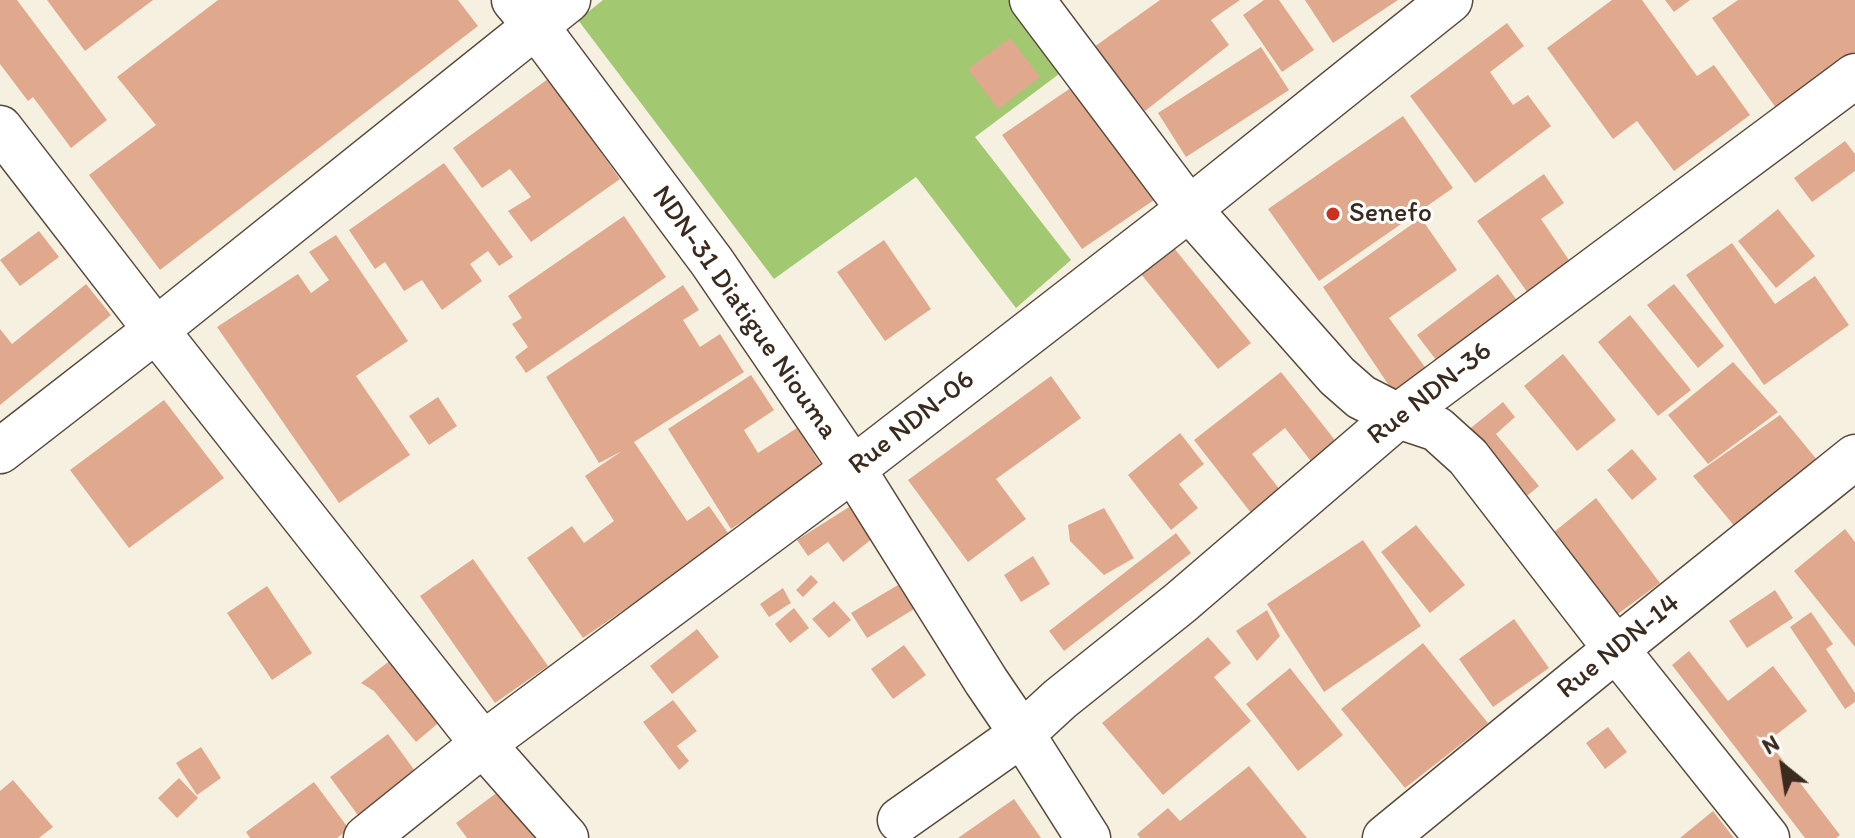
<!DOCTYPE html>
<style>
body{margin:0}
#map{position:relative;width:1855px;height:838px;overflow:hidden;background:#f6f0e1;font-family:Itim,sans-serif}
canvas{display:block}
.north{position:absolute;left:1743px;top:726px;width:80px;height:80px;-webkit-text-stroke:6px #fff;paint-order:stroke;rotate:330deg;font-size:22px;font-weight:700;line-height:32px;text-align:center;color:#3b2a1e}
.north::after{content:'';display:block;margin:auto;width:28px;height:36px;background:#3b2a1e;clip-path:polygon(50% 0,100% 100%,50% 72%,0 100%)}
</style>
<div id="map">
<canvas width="1855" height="838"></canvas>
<div class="north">N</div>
</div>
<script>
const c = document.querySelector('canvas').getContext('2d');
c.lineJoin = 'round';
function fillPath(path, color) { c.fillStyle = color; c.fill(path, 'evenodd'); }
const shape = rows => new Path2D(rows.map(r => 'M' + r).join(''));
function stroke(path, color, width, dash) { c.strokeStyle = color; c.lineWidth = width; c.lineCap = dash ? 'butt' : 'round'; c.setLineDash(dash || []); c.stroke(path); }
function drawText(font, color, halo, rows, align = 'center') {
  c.font = font + ' Itim,sans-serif'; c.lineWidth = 6; c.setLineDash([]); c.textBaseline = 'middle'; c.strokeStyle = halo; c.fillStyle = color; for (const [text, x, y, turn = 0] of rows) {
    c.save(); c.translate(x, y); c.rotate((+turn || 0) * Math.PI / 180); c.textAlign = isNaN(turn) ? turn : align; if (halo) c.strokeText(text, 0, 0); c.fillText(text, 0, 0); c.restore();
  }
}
fillPath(shape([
 [603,0,1012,0,1063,71,975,137,1071,260,1016,308,916,177,774,279,578,20]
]), '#a3c872');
fillPath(shape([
 [0,0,17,0,107,120,71,148,33,97,28,101,0,64],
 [47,0,153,0,85,51],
 [218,0,458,0,478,26,160,270,89,175,156,125,117,77],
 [1160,0,1240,0,1211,20,1229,45,1145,111,1094,47],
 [1264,0,1279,0,1314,50,1282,72,1243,15],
 [1305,0,1398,0,1333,43],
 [1612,0,1642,0,1697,76,1714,65,1750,115,1674,171,1637,121,1613,139,1547,48],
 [1665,0,1690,0,1674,12],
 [1738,0,1855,0,1855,52,1776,108,1712,18],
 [1507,23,1524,46,1490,72,1513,105,1528,95,1551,126,1475,183,1410,96],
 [1010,38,1040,77,998,109,968,69],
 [1261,47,1289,90,1186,157,1158,113],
 [548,79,620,179,531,242,508,211,531,197,510,169,482,188,453,148],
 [1075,85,1154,200,1082,249,1002,135],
 [1403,116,1453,188,1319,281,1268,209],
 [1845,141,1855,154,1855,171,1812,202,1794,178],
 [444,163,513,257,499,266,488,251,470,264,482,281,442,310,422,280,404,291,385,262,375,269,349,230],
 [1544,174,1564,203,1541,219,1575,269,1532,299,1477,221],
 [1778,209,1815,256,1776,288,1738,241],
 [624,216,666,277,526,373,515,357,528,347,512,324,522,318,508,296],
 [1421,218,1457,270,1389,318,1433,378,1400,402,1323,287],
 [39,231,59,257,20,286,0,260],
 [336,235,408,341,356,376,410,455,339,503,217,327,298,274,311,293,329,280,309,252],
 [884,240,931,309,885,341,837,272],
 [1732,243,1775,304,1815,276,1849,325,1764,385,1686,275],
 [1174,248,1251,343,1218,369,1141,274],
 [1498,274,1529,317,1449,377,1417,335],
 [86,284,111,315,0,405,0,329,12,344],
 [1674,284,1724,346,1698,368,1647,305],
 [683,285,699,310,683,320,700,347,720,334,744,372,634,442,687,521,709,506,728,533,659,586,583,638,527,558,572,526,584,543,614,521,585,476,622,451,599,463,546,377],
 [1630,315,1691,390,1658,416,1598,342],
 [1563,354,1616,420,1577,451,1524,386],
 [1733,362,1778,412,1708,464,1668,415],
 [1281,372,1342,449,1317,469,1285,428,1252,454,1284,495,1255,518,1194,440],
 [751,375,774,410,744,430,758,453,797,428,823,468,731,529,668,429],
 [1051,376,1081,418,996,479,1026,519,968,562,908,480],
 [438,397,457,426,429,445,409,416],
 [164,400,224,478,129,548,70,470],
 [1503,402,1515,417,1496,434,1539,486,1523,499,1467,431],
 [1780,415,1818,461,1736,528,1693,476],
 [1180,433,1204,464,1179,484,1198,508,1171,530,1128,475],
 [1632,449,1657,479,1632,500,1607,470],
 [1596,498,1660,583,1615,616,1554,532],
 [849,507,873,538,843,562,828,542,808,556,797,540],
 [1104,508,1134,558,1104,575,1070,541,1068,525],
 [1416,525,1465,585,1430,613,1381,552],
 [1845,529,1855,542,1855,647,1794,571],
 [1176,533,1191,553,1064,651,1049,631],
 [1363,540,1421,626,1324,692,1267,604],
 [1033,556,1050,584,1021,602,1004,575],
 [473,559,548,666,495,703,420,596],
 [811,575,818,582,803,597,796,590],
 [898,585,914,609,867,638,851,613],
 [267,586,312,653,272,680,227,613],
 [783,588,791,603,769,617,760,604],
 [1775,590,1793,618,1747,648,1729,621],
 [834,601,851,620,829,638,812,619],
 [794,608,809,628,790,643,775,624],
 [1267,610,1280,636,1257,661,1236,631],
 [1811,612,1833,644,1826,649,1855,693,1855,702,1845,709,1790,627],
 [1514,619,1549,668,1493,707,1459,659],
 [697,629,719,657,672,694,650,666],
 [1208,637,1231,663,1214,677,1251,721,1163,795,1102,723],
 [1423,643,1488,723,1405,788,1341,709],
 [904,645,926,675,893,699,871,669],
 [1689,651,1728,701,1773,666,1807,711,1768,741,1840,835,1836,838,1805,838,1672,665],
 [392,659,443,719,416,742,374,691,361,683],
 [1290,668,1343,735,1298,771,1246,704],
 [673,700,697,731,677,746,689,761,679,770,643,722],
 [1608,727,1627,752,1605,769,1586,743],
 [388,734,418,775,360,818,330,777],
 [201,747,221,778,197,795,176,763],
 [1249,766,1307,838,1140,838,1137,834,1168,808,1180,821],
 [179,778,198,798,177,818,158,798],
 [13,780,53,827,39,838,0,838,0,791],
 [314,782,349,829,337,838,250,838,246,832],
 [502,789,537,838,467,838,456,823],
 [1014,799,1041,838,958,838],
 [1713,811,1734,838,1680,838]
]), '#e0a98e');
const minor = shape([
 [514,0,536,26,712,262,853,469,986,681,1022,734,1088,838],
 [1032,0,1189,209,1337,376,1361,397,1398,416,1437,429,1468,457,1616,649,1767,838],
 [0,128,156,330,483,744,566,838],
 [0,451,156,330,568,0],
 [900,820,1022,734,1060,699,1180,603,1398,416,1855,76],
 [366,838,483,744,853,469,1189,209,1450,0],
 [1385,838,1616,649,1855,457]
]);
stroke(minor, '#57483b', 47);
stroke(minor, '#fff', 44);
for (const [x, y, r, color] of [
 [1333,214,8,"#c8321e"]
]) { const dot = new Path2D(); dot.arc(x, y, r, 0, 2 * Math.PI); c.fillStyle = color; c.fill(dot); stroke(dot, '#fff', 3); }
drawText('28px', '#3b2a1e', '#fff', [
 ["Senefo",1349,214]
], 'left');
drawText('28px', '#3b2a1e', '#fff', [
 ["NDN-31 Diatigue Niouma",744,313,55],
 ["Rue NDN-36",1430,394,-38],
 ["Rue NDN-06",912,423,-38],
 ["Rue NDN-14",1619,647,-39]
]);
</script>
